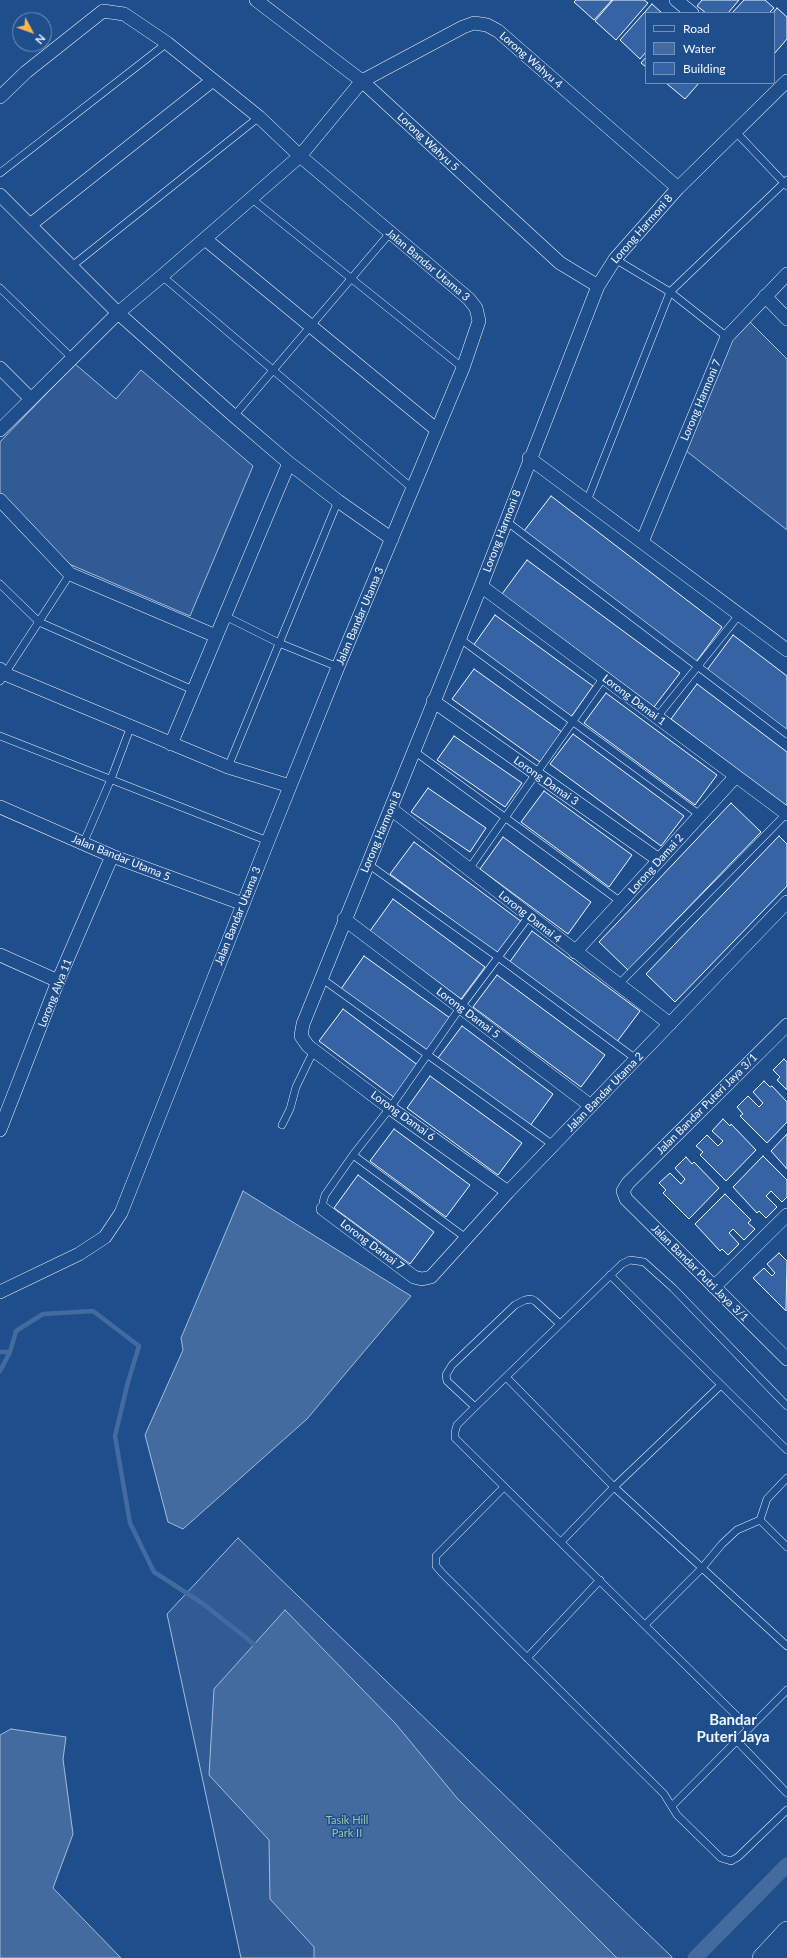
<!DOCTYPE html>
<style>
body{margin:0}
#map{position:relative;width:787px;height:1958px;overflow:hidden;background:#1f4e8c;font-family:Lato,sans-serif}
canvas{display:block}
.legend{position:absolute;left:645px;top:12px;width:130px;height:72px;box-sizing:border-box;background:#1f4e8c;border:1px solid #7391ba;margin:0;padding:5px 7px;list-style:none;font-size:12px;color:#f2f6ff}
.legend li{display:flex;align-items:center;gap:8px;height:20px}
.legend b{width:20px;border:1px solid #7391ba}
.north{position:absolute;left:12px;top:12px;width:40px;height:40px;box-sizing:border-box;background:#1f4e8c;border:1px solid #7391ba;border-radius:50%;rotate:131deg;font-size:11px;font-weight:700;line-height:16px;text-align:center;color:#f2f6ff}
.north::after{content:'';display:block;margin:auto;width:14px;height:18px;background:#ffb74d;clip-path:polygon(50% 0,100% 100%,50% 72%,0 100%)}
</style>
<div id="map">
<canvas width="787" height="1958"></canvas>
<ul class="legend">
<li><b style="height:5px;background:#1f4e8c"></b>Road</li>
<li><b style="height:11px;background:#446ba0"></b>Water</li>
<li><b style="height:11px;background:#3563a3"></b>Building</li>
</ul>
<div class="north">N</div>
</div>
<script>
const c = document.querySelector('canvas').getContext('2d');
c.lineJoin = 'round';
function fillPath(path, color) { c.fillStyle = color; c.fill(path, 'evenodd'); }
const shape = rows => new Path2D(rows.map(r => 'M' + r).join(''));
function stroke(path, color, width, dash) { c.strokeStyle = color; c.lineWidth = width; c.lineCap = dash ? 'butt' : 'round'; c.setLineDash(dash || []); c.stroke(path); }
function drawText(font, color, halo, rows, align = 'center') {
  c.font = font + ' Lato,sans-serif'; c.lineWidth = 3; c.setLineDash([]); c.textBaseline = 'middle'; c.strokeStyle = halo; c.fillStyle = color; for (const [text, x, y, turn = 0] of rows) {
    c.save(); c.translate(x, y); c.rotate((+turn || 0) * Math.PI / 180); c.textAlign = isNaN(turn) ? turn : align; if (halo) c.strokeText(text, 0, 0); c.fillText(text, 0, 0); c.restore();
  }
}
const built = shape([
 [744,316,787,359,787,530,680,446,744,316],
 [75,364,116,399,141,370,253,466,190,616,62,561,0,497,0,442,75,364],
 [238,1538,672,1957,672,1958,241,1958,167,1614,238,1538]
]);
fillPath(built, '#305b95');
stroke(built, '#a8bbd7', 1);
const water = shape([
 [243,1191,411,1296,307,1419,183,1529,168,1522,145,1435,183,1350,181,1338,243,1191],
 [285,1610,395,1723,457,1798,617,1958,314,1958,314,1947,270,1899,269,1840,209,1775,214,1689,285,1610],
 [11,1729,66,1737,63,1759,73,1834,53,1888,121,1958,0,1958,0,1735,11,1729]
]);
fillPath(water, '#446ba0');
stroke(water, '#a8bbd7', 1);
stroke(shape([
 [0,1352,10,1352],
 [0,1371,10,1352,16,1331,43,1314,93,1311,139,1346,128,1382,115,1436,130,1523,154,1572,202,1603,254,1644,257,1648]
]), '#446ba0', 4.5);
stroke(shape([
 [695,1958,787,1865]
]), '#446ba0', 15);
const building = shape([
 [576,0,612,0,594,20,574,2,576,0],
 [613,0,644,0,648,3,616,40,595,21,613,0],
 [702,0,739,0,728,13,706,13,697,6,702,0],
 [744,0,765,0,774,8,769,13,732,13,744,0],
 [652,4,662,13,646,13,646,52,640,59,620,40,652,4],
 [777,8,787,17,787,39,774,54,773,13,777,8],
 [646,57,646,67,641,63,646,57],
 [666,83,699,83,685,99,666,83],
 [551,496,722,627,696,662,524,531,551,496],
 [527,560,680,673,654,707,502,594,527,560],
 [495,615,593,686,571,717,473,646,495,615],
 [733,635,787,676,787,730,707,670,733,635],
 [474,669,562,732,540,762,452,699,474,669],
 [697,684,787,752,787,807,671,719,697,684],
 [606,693,717,775,695,805,584,723,606,693],
 [573,734,684,816,661,846,550,764,573,734],
 [454,736,522,783,505,807,437,760,454,736],
 [428,788,486,828,470,852,411,812,428,788],
 [544,791,632,855,609,887,521,822,544,791],
 [731,803,761,832,628,970,599,942,731,803],
 [779,836,787,844,787,886,675,1002,646,974,779,836],
 [503,837,591,902,568,934,480,869,503,837],
 [414,842,522,922,498,954,390,874,414,842],
 [393,899,485,967,461,999,370,931,393,899],
 [532,931,640,1011,616,1043,509,963,532,931],
 [364,956,450,1018,427,1050,341,989,364,956],
 [497,975,605,1055,581,1087,473,1007,497,975],
 [343,1009,419,1066,395,1098,319,1041,343,1009],
 [462,1026,553,1094,530,1126,438,1058,462,1026],
 [784,1059,787,1062,787,1090,777,1080,780,1077,773,1070,784,1059],
 [430,1076,522,1143,498,1175,407,1108,430,1076],
 [764,1081,770,1087,772,1086,787,1102,787,1122,767,1143,740,1116,743,1114,737,1107,748,1096,759,1107,763,1103,753,1092,764,1081],
 [723,1119,730,1126,731,1124,756,1150,726,1181,700,1155,703,1152,696,1146,707,1135,718,1146,723,1141,712,1131,723,1119],
 [394,1129,470,1185,446,1217,370,1161,394,1129],
 [787,1134,787,1169,771,1151,787,1134],
 [763,1156,787,1180,787,1197,782,1202,771,1191,766,1196,777,1207,766,1218,759,1211,757,1213,733,1187,763,1156],
 [686,1157,692,1164,694,1162,719,1188,689,1219,663,1193,666,1190,659,1183,670,1173,681,1184,685,1179,675,1168,686,1157],
 [358,1175,434,1232,410,1264,334,1208,358,1175],
 [725,1194,751,1220,748,1223,755,1229,744,1240,733,1229,729,1233,739,1244,728,1255,722,1249,720,1251,695,1224,725,1194],
 [779,1253,787,1261,786,1311,753,1278,764,1268,772,1276,775,1273,767,1264,779,1253]
]);
fillPath(building, '#3563a3');
stroke(building, '#f2f6ff', 1);
const lane = shape([
 [736,132,787,186],
 [0,173,167,43],
 [252,199,463,368],
 [615,259,670,292,727,337],
 [72,266,259,117],
 [162,276,412,488],
 [0,288,72,358],
 [234,416,390,233],
 [587,501,670,292,787,180],
 [506,521,787,734],
 [0,584,39,622,193,690],
 [225,616,279,643,338,667],
 [459,638,700,815],
 [0,681,70,574],
 [657,717,739,615],
 [0,736,268,841],
 [414,751,621,902],
 [228,767,338,501],
 [83,844,111,779,131,726],
 [368,864,498,957,636,1059],
 [469,869,604,677],
 [321,978,553,1145],
 [618,985,787,813],
 [282,1125,290,1109,296,1087,314,1050],
 [353,1155,466,1238],
 [323,1209,323,1202,325,1195,353,1155,390,1108,460,1008,529,916],
 [610,1275,787,1450],
 [506,1377,614,1487,787,1646],
 [475,1407,447,1381,446,1375,452,1365,515,1305,525,1300,531,1299,535,1301,560,1324],
 [504,1487,436,1556,436,1566,442,1573,664,1794,677,1815,721,1858,731,1861,738,1857,787,1810],
 [760,1520,787,1547],
 [561,1542,614,1487,721,1385],
 [645,1625,702,1568,722,1544,737,1530,760,1520,767,1499,787,1478],
 [527,1658,600,1580],
 [749,1728,462,1445,455,1438,455,1432,457,1425,475,1407,622,1264,630,1260,644,1262,673,1288,787,1406],
 [737,1741,787,1793],
 [672,1806,787,1690]
]);
const street = shape([
 [256,0,362,81,560,263,598,286],
 [676,0,692,13],
 [0,97,26,72,103,11,124,14,167,43,259,117,300,156,469,299,476,308,479,321,463,368,338,667,268,841,121,1213,105,1237,79,1254,0,1292],
 [0,195,118,313,234,416,289,463,338,501,392,539],
 [30,225,213,80],
 [205,239,437,430],
 [765,296,787,319],
 [0,368,31,399],
 [0,430,118,313,162,276,300,156,362,81,463,27,474,23,487,25,498,31,678,188],
 [529,458,787,650],
 [0,500,70,574,216,636],
 [642,542,727,337,787,274],
 [481,586,787,814],
 [0,669,5,674,228,767,290,786],
 [433,701,659,860],
 [171,744,289,463],
 [0,807,112,856,243,904],
 [391,809,670,1024],
 [344,919,591,1106],
 [575,952,736,776],
 [0,955,58,981],
 [787,1025,628,1183,623,1191,626,1199,787,1359],
 [0,1130,58,981,112,856],
 [508,1192,390,1108,308,1046,301,1036,303,1024,481,586,598,286,615,259,678,188,787,81],
 [323,1209,414,1277,422,1279,431,1277,508,1192,787,902],
 [714,1287,787,1215]
]);
const secondary = shape([
 [762,1958,787,1931],
 [781,1958,787,1952]
]);
stroke(lane, '#f2f6ff', 8);
stroke(street, '#f2f6ff', 14);
stroke(secondary, '#f2f6ff', 20);
stroke(lane, '#1f4e8c', 7);
stroke(street, '#1f4e8c', 13);
stroke(secondary, '#1f4e8c', 19);
drawText('11px', '#f2f6ff', '#1f4e8c', [
 ["Lorong Wahyu 4",531,60,41],
 ["Lorong Wahyu 5",428,142,43],
 ["Lorong Harmoni 8",642,229,-49],
 ["Jalan Bandar Utama 3",428,265,40],
 ["Lorong Harmoni 7",701,400,-67],
 ["Lorong Harmoni 8",502,531,-69],
 ["Jalan Bandar Utama 3",360,616,-67],
 ["Lorong Damai 1",634,700,37],
 ["Lorong Damai 3",546,781,35],
 ["Lorong Harmoni 8",381,832,-67],
 ["Jalan Bandar Utama 5",121,858,22],
 ["Lorong Damai 2",656,864,-48],
 ["Jalan Bandar Utama 3",238,916,-68],
 ["Lorong Damai 4",530,917,38],
 ["Lorong Alya 11",55,993,-68],
 ["Lorong Damai 5",468,1013,37],
 ["Jalan Bandar Utama 2",605,1092,-46],
 ["Jalan Bandar Puteri Jaya 3/1",707,1104,-45],
 ["Lorong Damai 6",403,1116,36],
 ["Lorong Damai 7",372,1245,37],
 ["Jalan Bandar Putri Jaya 3/1",700,1273,45]
]);
drawText('11px', '#97c8a6', '#1f4e8c', [
 ["Tasik Hill",347,1820],
 ["Park II",347,1833]
]);
drawText('bold 15px', '#f2f6ff', '#1f4e8c', [
 ["Bandar",733,1720],
 ["Puteri Jaya",733,1737]
]);
</script>
